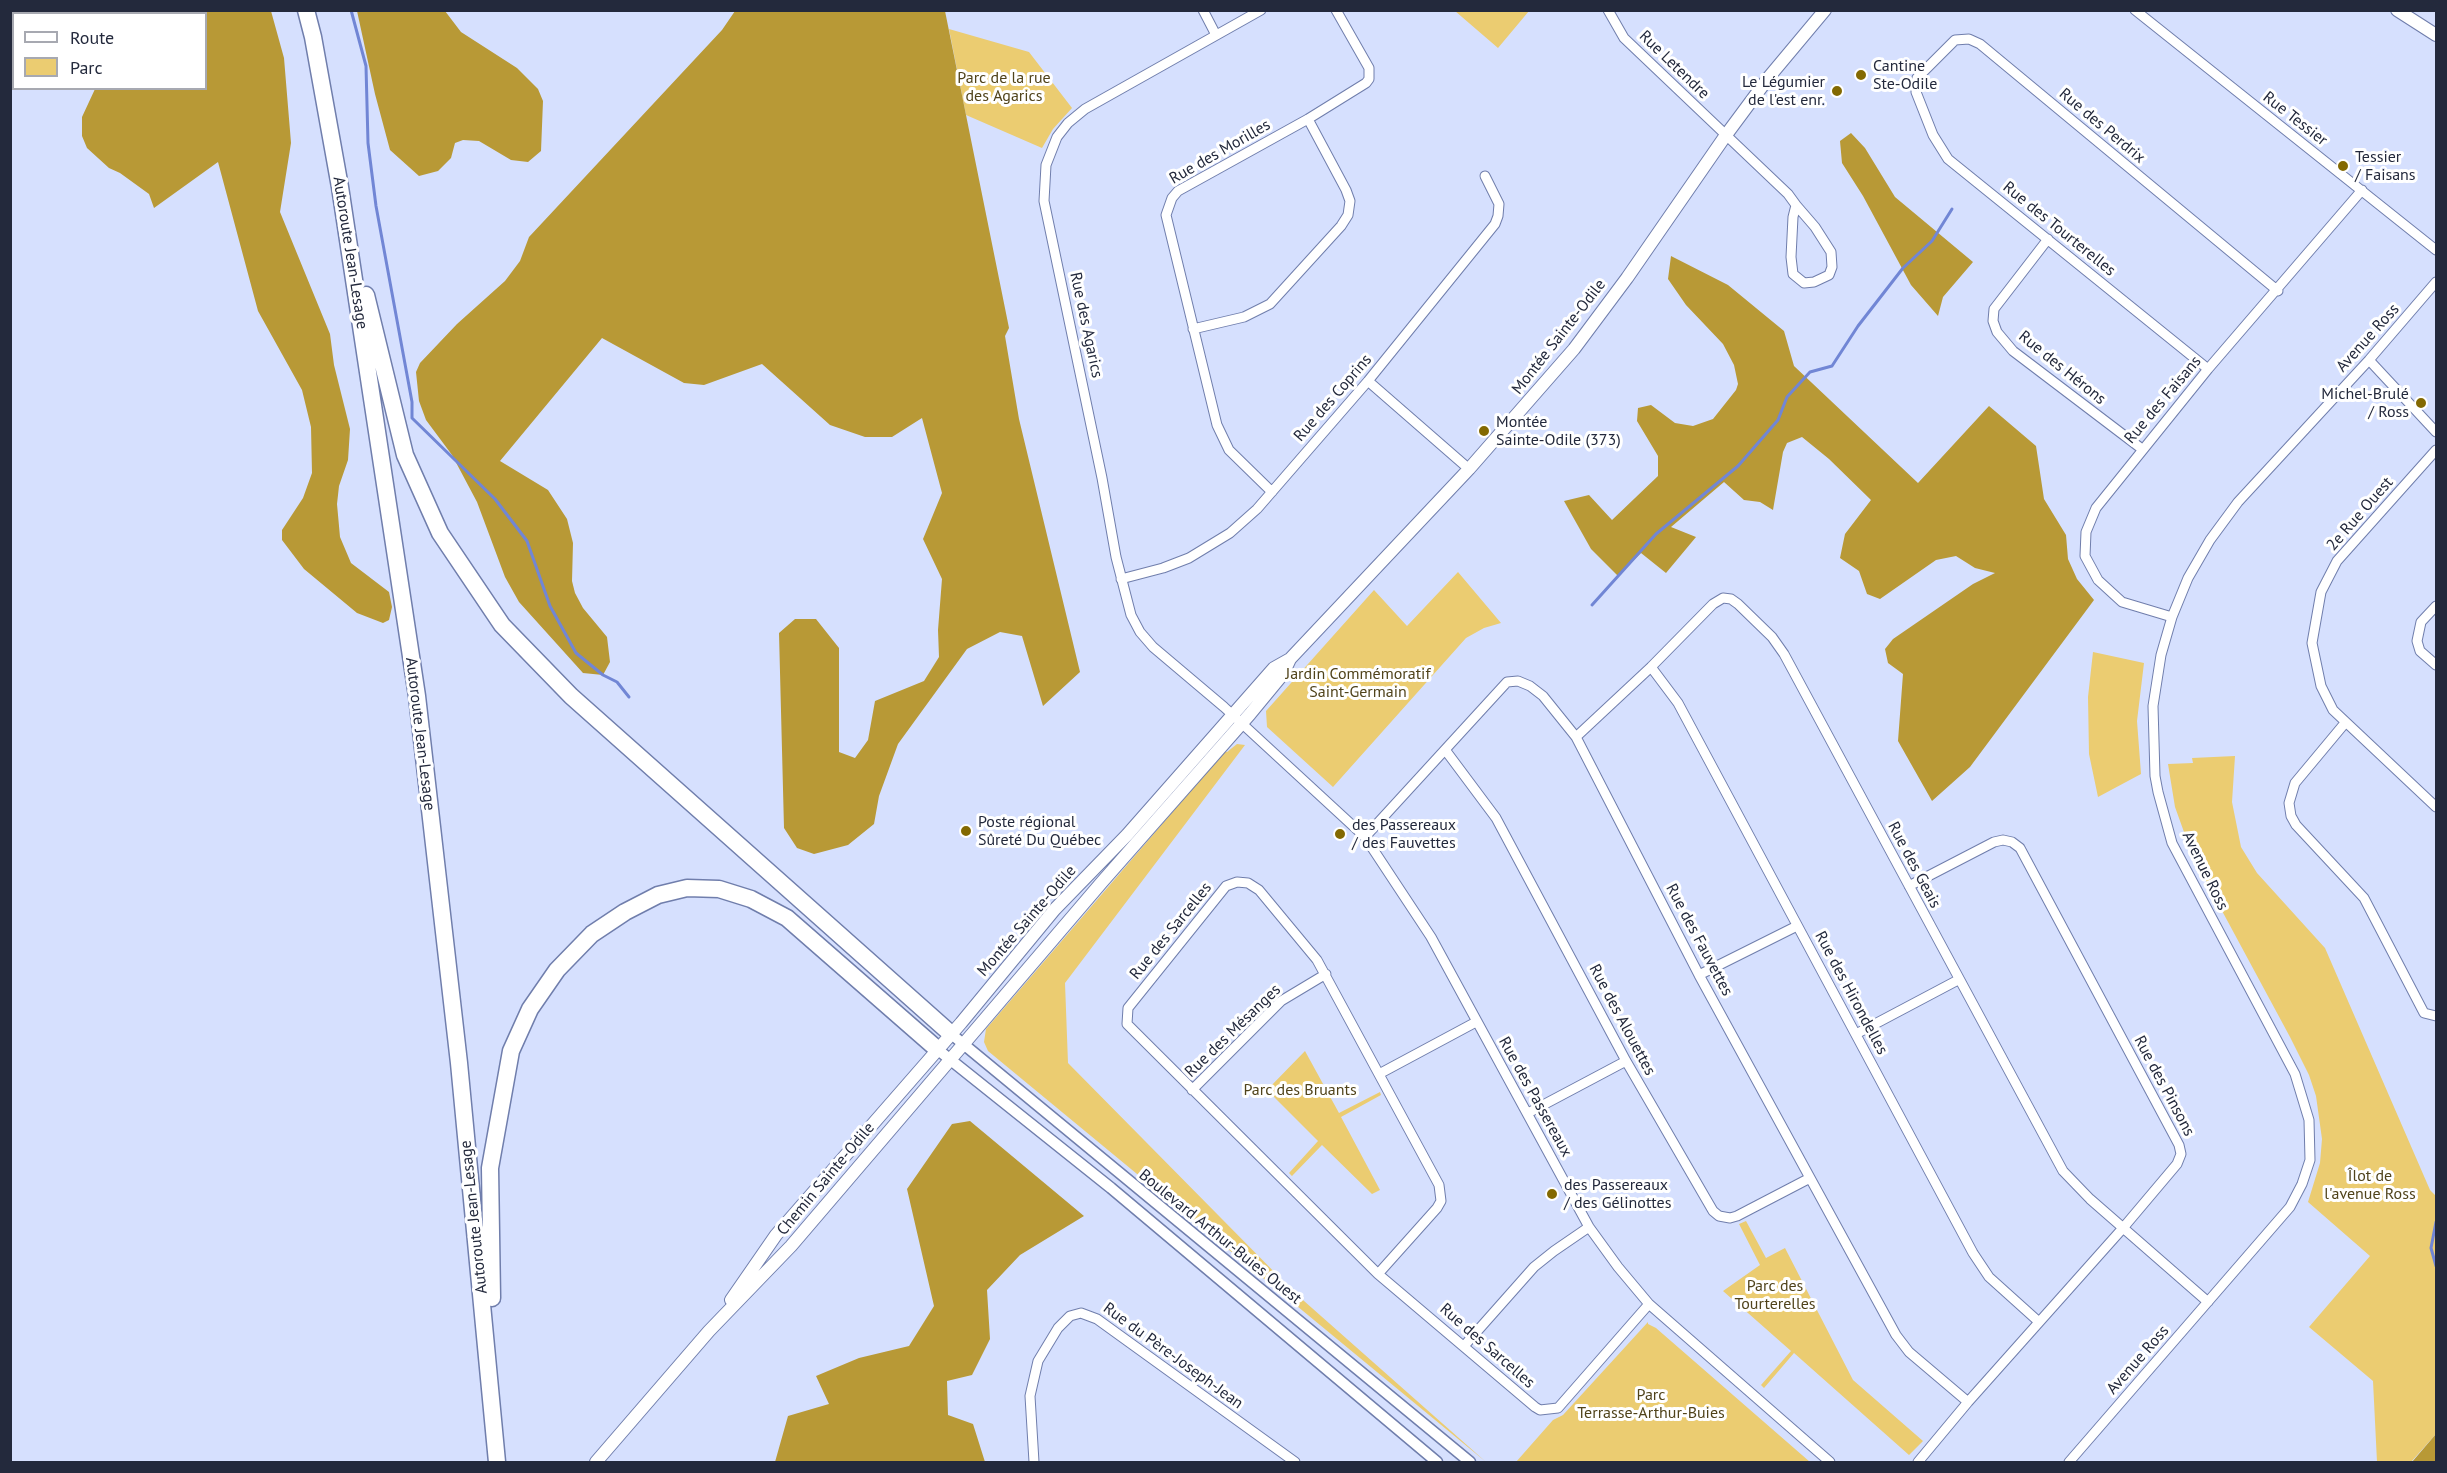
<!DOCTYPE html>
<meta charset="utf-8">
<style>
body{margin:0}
#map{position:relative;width:2447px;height:1473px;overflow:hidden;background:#d6e0fe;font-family:"PT Sans",sans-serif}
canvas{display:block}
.frame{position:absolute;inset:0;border:12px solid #23293c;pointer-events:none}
.legend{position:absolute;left:12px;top:12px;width:195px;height:78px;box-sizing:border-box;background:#fff;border:2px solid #a7a9b1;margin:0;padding:8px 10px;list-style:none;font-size:18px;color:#23293c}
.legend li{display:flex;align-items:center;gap:12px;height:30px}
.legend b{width:30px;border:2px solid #a7a9b1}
</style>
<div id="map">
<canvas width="2447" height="1473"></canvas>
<div class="frame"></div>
<ul class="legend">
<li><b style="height:8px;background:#fff"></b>Route</li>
<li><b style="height:16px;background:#ebcc71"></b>Parc</li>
</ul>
</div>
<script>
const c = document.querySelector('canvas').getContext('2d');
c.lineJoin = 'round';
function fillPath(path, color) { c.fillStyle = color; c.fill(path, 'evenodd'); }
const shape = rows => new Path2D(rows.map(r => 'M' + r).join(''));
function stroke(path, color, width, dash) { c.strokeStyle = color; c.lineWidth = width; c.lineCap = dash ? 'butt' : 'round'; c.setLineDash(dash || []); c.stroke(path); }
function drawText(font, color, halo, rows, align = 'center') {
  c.font = font + ' "PT Sans",sans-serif'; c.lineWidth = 6; c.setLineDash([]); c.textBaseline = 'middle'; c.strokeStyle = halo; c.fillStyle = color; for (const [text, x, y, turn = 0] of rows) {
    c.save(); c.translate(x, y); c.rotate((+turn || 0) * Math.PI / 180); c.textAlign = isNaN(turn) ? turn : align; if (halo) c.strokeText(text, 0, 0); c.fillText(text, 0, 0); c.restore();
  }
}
fillPath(shape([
 [1455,11,1529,11,1498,48],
 [949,29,1029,52,1072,108,1053,129,1042,148,966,115],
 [1458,572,1501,623,1484,628,1466,638,1333,787,1267,727,1266,711,1374,590,1407,626],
 [2093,652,2144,663,2137,721,2141,774,2098,797,2089,754,2088,697],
 [1237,744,1245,745,1065,983,1068,1063,1295,1293,1486,1462,988,1051,984,1042,986,1029,1225,751,1227,752],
 [2235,756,2232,802,2241,847,2257,873,2325,948,2430,1190,2436,1196,2436,1434,2411,1462,2377,1462,2373,1381,2309,1327,2370,1256,2308,1202,2320,1163,2322,1139,2316,1096,2309,1075,2290,1037,2193,857,2175,807,2168,764,2193,763,2192,758],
 [1305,1051,1339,1113,1380,1092,1381,1095,1341,1117,1380,1190,1372,1194,1322,1145,1292,1176,1289,1173,1318,1141,1267,1090],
 [1746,1221,1766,1258,1785,1248,1853,1380,1923,1441,1909,1455,1794,1353,1764,1388,1761,1385,1791,1351,1723,1291,1760,1265,1739,1224],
 [1648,1322,1648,1324,1656,1328,1810,1462,1516,1462,1553,1420,1563,1415]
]), '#ebcc71');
fillPath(shape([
 [157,11,271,11,284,58,291,143,280,212,330,334,334,365,350,429,348,460,339,486,337,504,340,537,351,563,389,592,392,607,389,620,383,623,357,613,304,569,282,540,282,530,303,498,312,473,311,427,302,390,258,311,218,162,154,208,149,194,120,173,109,168,87,148,82,136,82,117,95,89,206,88,206,14,155,13],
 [357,11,445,11,461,32,517,68,538,89,543,101,541,151,528,162,511,160,479,141,463,140,455,143,451,158,438,171,419,176,390,150,375,94],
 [735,11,945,11,1009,328,1005,336,1019,419,1080,672,1043,706,1022,636,1000,632,967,649,898,744,879,796,874,824,848,845,814,854,797,848,784,828,779,633,795,619,816,619,839,648,839,752,855,758,868,740,875,701,924,681,939,657,938,630,942,579,923,539,942,493,922,418,892,437,865,437,830,425,762,364,704,385,684,383,602,338,500,461,548,490,567,519,573,543,572,581,575,593,583,608,607,637,610,662,603,675,583,673,519,602,505,577,477,502,452,455,426,420,419,401,416,372,420,363,457,324,505,281,520,261,529,237,722,30],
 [1851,133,1865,148,1895,197,1973,262,1943,297,1938,316,1911,285,1863,196,1842,163,1840,141],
 [1671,256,1728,285,1784,331,1794,366,1918,483,1989,406,2036,446,2044,499,2066,535,2068,559,2077,579,2094,600,1970,767,1932,801,1898,741,1903,674,1888,663,1885,649,1893,639,1973,584,1995,573,1975,568,1956,556,1936,560,1880,599,1867,594,1859,571,1840,558,1845,534,1871,500,1829,459,1802,437,1787,443,1783,452,1773,510,1760,502,1744,500,1724,482,1671,527,1696,537,1666,573,1641,553,1618,576,1591,549,1564,501,1589,495,1612,520,1658,476,1658,456,1637,421,1638,408,1651,405,1675,423,1693,426,1713,419,1736,390,1738,384,1734,365,1723,344,1686,305,1668,279],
 [970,1121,1084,1216,1020,1255,987,1290,990,1339,972,1375,947,1381,948,1415,973,1424,985,1462,775,1462,788,1416,829,1404,816,1376,859,1358,909,1346,934,1306,907,1189,952,1124],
 [2436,1434,2436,1462,2412,1462]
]), '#b89936');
stroke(shape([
 [351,10,366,66,368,143,376,206,412,402,412,418,495,499,527,541,550,606,576,653,603,675,617,682,629,697],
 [1592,605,1656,534,1738,466,1778,420,1787,397,1810,372,1832,366,1858,326,1903,268,1932,241,1952,209],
 [2436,1222,2431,1248,2436,1266]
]), '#7186d5', 3);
const minor = shape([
 [1203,10,1216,35],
 [1261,10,1085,109,1068,123,1057,137,1046,165,1044,201,1102,478,1116,557,1131,615,1140,632,1153,647,1224,707,1365,837,1431,937,1589,1227,1618,1267,1649,1304,1830,1462],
 [1608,10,1624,38,1788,194,1796,205,1793,217,1791,257,1793,274,1804,283,1814,282,1829,275,1832,267,1831,252,1815,227,1796,205],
 [2135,10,2436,250],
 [2048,239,1994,309,1993,321,1997,332,2013,351,2142,449],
 [1193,329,1244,317,1270,304,1341,226,1348,215,1350,201,1346,190,1308,119],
 [2369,360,2436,432],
 [2208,369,1948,159,1933,135,1916,92,1917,78,1955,40,1969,39,1980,44,2278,291],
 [1368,381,1469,469],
 [2436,450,2337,561,2321,592,2312,643,2321,686,2333,710,2436,807],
 [1272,492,1229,450,1217,425,1166,215,1172,198,1178,191,1308,119,1366,83,1369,79,1369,68,1336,10],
 [1121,579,1163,568,1189,558,1230,533,1257,509,1368,381,1495,224,1498,216,1499,204,1485,176],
 [2436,606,2421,622,2417,641,2420,651,2436,665],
 [2172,617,2122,602,2098,580,2085,556,2086,532,2096,508,2208,369,2362,190],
 [1651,667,1678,703,1973,1253,1989,1277,2039,1322],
 [2345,723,2295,783,2289,803,2291,816,2296,825,2364,898,2424,1013,2436,1016],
 [1576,737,1651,667,1713,604,1723,598,1731,599,1738,604,1772,637,1784,654,2063,1171,2090,1199,2208,1302],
 [1446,751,1496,818,1626,1061,1713,1211,1719,1216,1730,1218,1737,1216,1810,1178],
 [1365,837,1507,682,1518,681,1530,686,1543,696,1576,737,1699,975,1896,1335,1909,1352,1968,1402],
 [1909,886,1994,842,2003,840,2012,842,2020,848,2179,1145,2181,1154,2177,1164,2123,1228,1968,1402,1918,1462],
 [1699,975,1797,926],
 [1856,1034,1958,980],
 [1379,1074,1476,1022],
 [1192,1090,1281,1001,1326,974],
 [1528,1113,1626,1061],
 [1378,1274,1437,1208,1441,1201,1439,1185,1317,960,1259,890,1248,883,1237,882,1226,886,1128,1008,1127,1024,1134,1031,1378,1274,1535,1407,1540,1410,1558,1408,1649,1304],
 [1464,1346,1534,1267,1554,1251,1589,1227],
 [1034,1462,1030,1396,1038,1361,1058,1328,1070,1316,1081,1313,1097,1319,1295,1462],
 [2069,1462,2290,1207,2302,1184,2310,1160,2309,1120,2295,1074,2172,843,2158,792,2155,776,2153,706,2161,655,2172,617,2188,578,2210,540,2238,502,2369,360,2436,282]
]);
const tertiary = shape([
 [950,1033,1470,1462],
 [937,1049,1111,1188,1437,1462]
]);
const secondary = shape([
 [2397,10,2436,35],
 [731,1300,776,1235,961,1023,1055,909,1127,835,1274,668,1290,659],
 [596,1462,709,1331,791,1246,1102,882,1250,714,1283,674,1290,659,1469,469,1574,349,1627,278,1726,135,1769,77,1825,10]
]);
const motorway = shape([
 [306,10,313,37,340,187,417,696,459,1063,497,1462],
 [366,295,405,455,440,533,502,625,571,696,950,1033],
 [492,1298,490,1168,511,1051,530,1009,557,970,592,934,625,912,658,895,687,888,719,889,751,899,787,918,937,1049]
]);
stroke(minor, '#707eac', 11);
stroke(tertiary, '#707eac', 13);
stroke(secondary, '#707eac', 14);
stroke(motorway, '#707eac', 19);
stroke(minor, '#fff', 9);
stroke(tertiary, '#fff', 10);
stroke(secondary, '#fff', 12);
stroke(motorway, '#fff', 16);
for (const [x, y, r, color] of [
 [1861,75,6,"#836902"],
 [1837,91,6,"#836902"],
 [2343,166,6,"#836902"],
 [2421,403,6,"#836902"],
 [1484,431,6,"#836902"],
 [966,831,6,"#836902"],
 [1340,834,6,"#836902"],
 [1552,1194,6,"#836902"]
]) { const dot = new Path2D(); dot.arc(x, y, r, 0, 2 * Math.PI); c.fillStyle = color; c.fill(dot); stroke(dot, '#fff', 2); }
drawText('16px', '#23293c', '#fff', [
 ["Rue Letendre",1674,65,44],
 ["Rue Tessier",2295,119,38],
 ["Rue des Perdrix",2102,126,40],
 ["Rue des Morilles",1220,152,-30],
 ["Rue des Tourterelles",2059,229,39],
 ["Autoroute Jean-Lesage",350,253,81],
 ["Rue des Agarics",1086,325,78],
 ["Montée Sainte-Odile",1559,337,-52],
 ["Avenue Ross",2368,338,-48],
 ["Rue des Hérons",2062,368,39],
 ["Rue des Coprins",1333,398,-49],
 ["Rue des Faisans",2163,400,-50],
 ["2e Rue Ouest",2360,514,-49],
 ["Autoroute Jean-Lesage",420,734,83],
 ["Rue des Geais",1914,865,62],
 ["Avenue Ross",2205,871,64],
 ["Montée Sainte-Odile",1027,921,-49],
 ["Rue des Sarcelles",1171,931,-51],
 ["Rue des Fauvettes",1699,940,62],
 ["Rue des Hirondelles",1851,993,62],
 ["Rue des Alouettes",1622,1020,62],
 ["Rue des Mésanges",1233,1031,-44],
 ["Rue des Pinsons",2164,1086,62],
 ["Rue des Passereaux",1535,1097,61],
 ["Chemin Sainte-Odile",826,1179,-50],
 ["Autoroute Jean-Lesage",474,1217,-96],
 ["Boulevard Arthur-Buies Ouest",1220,1237,39],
 ["Rue des Sarcelles",1487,1346,41],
 ["Rue du Père-Joseph-Jean",1173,1356,36],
 ["Avenue Ross",2138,1360,-49]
]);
drawText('16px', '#23293c', '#fff', [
 ["Cantine",1873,66],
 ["Ste-Odile",1873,84],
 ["Le Légumier",1825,82,"right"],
 ["de l'est enr.",1825,100,"right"],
 ["Tessier",2355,157],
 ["/ Faisans",2355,175],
 ["Michel-Brulé",2409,394,"right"],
 ["/ Ross",2409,412,"right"],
 ["Montée",1496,422],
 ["Sainte-Odile (373)",1496,440],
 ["Poste régional",978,822],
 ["Sûreté Du Québec",978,840],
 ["des Passereaux",1352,825],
 ["/ des Fauvettes",1352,843],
 ["des Passereaux",1564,1185],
 ["/ des Gélinottes",1564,1203]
], 'left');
drawText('16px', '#50431b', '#fff', [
 ["Parc de la rue",1004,78],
 ["des Agarics",1004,96],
 ["Jardin Commémoratif",1358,674],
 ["Saint-Germain",1358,692],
 ["Parc des Bruants",1300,1090],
 ["Îlot de",2370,1176],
 ["l'avenue Ross",2370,1194],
 ["Parc des",1775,1286],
 ["Tourterelles",1775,1304],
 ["Parc",1651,1395],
 ["Terrasse-Arthur-Buies",1651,1413]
]);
</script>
